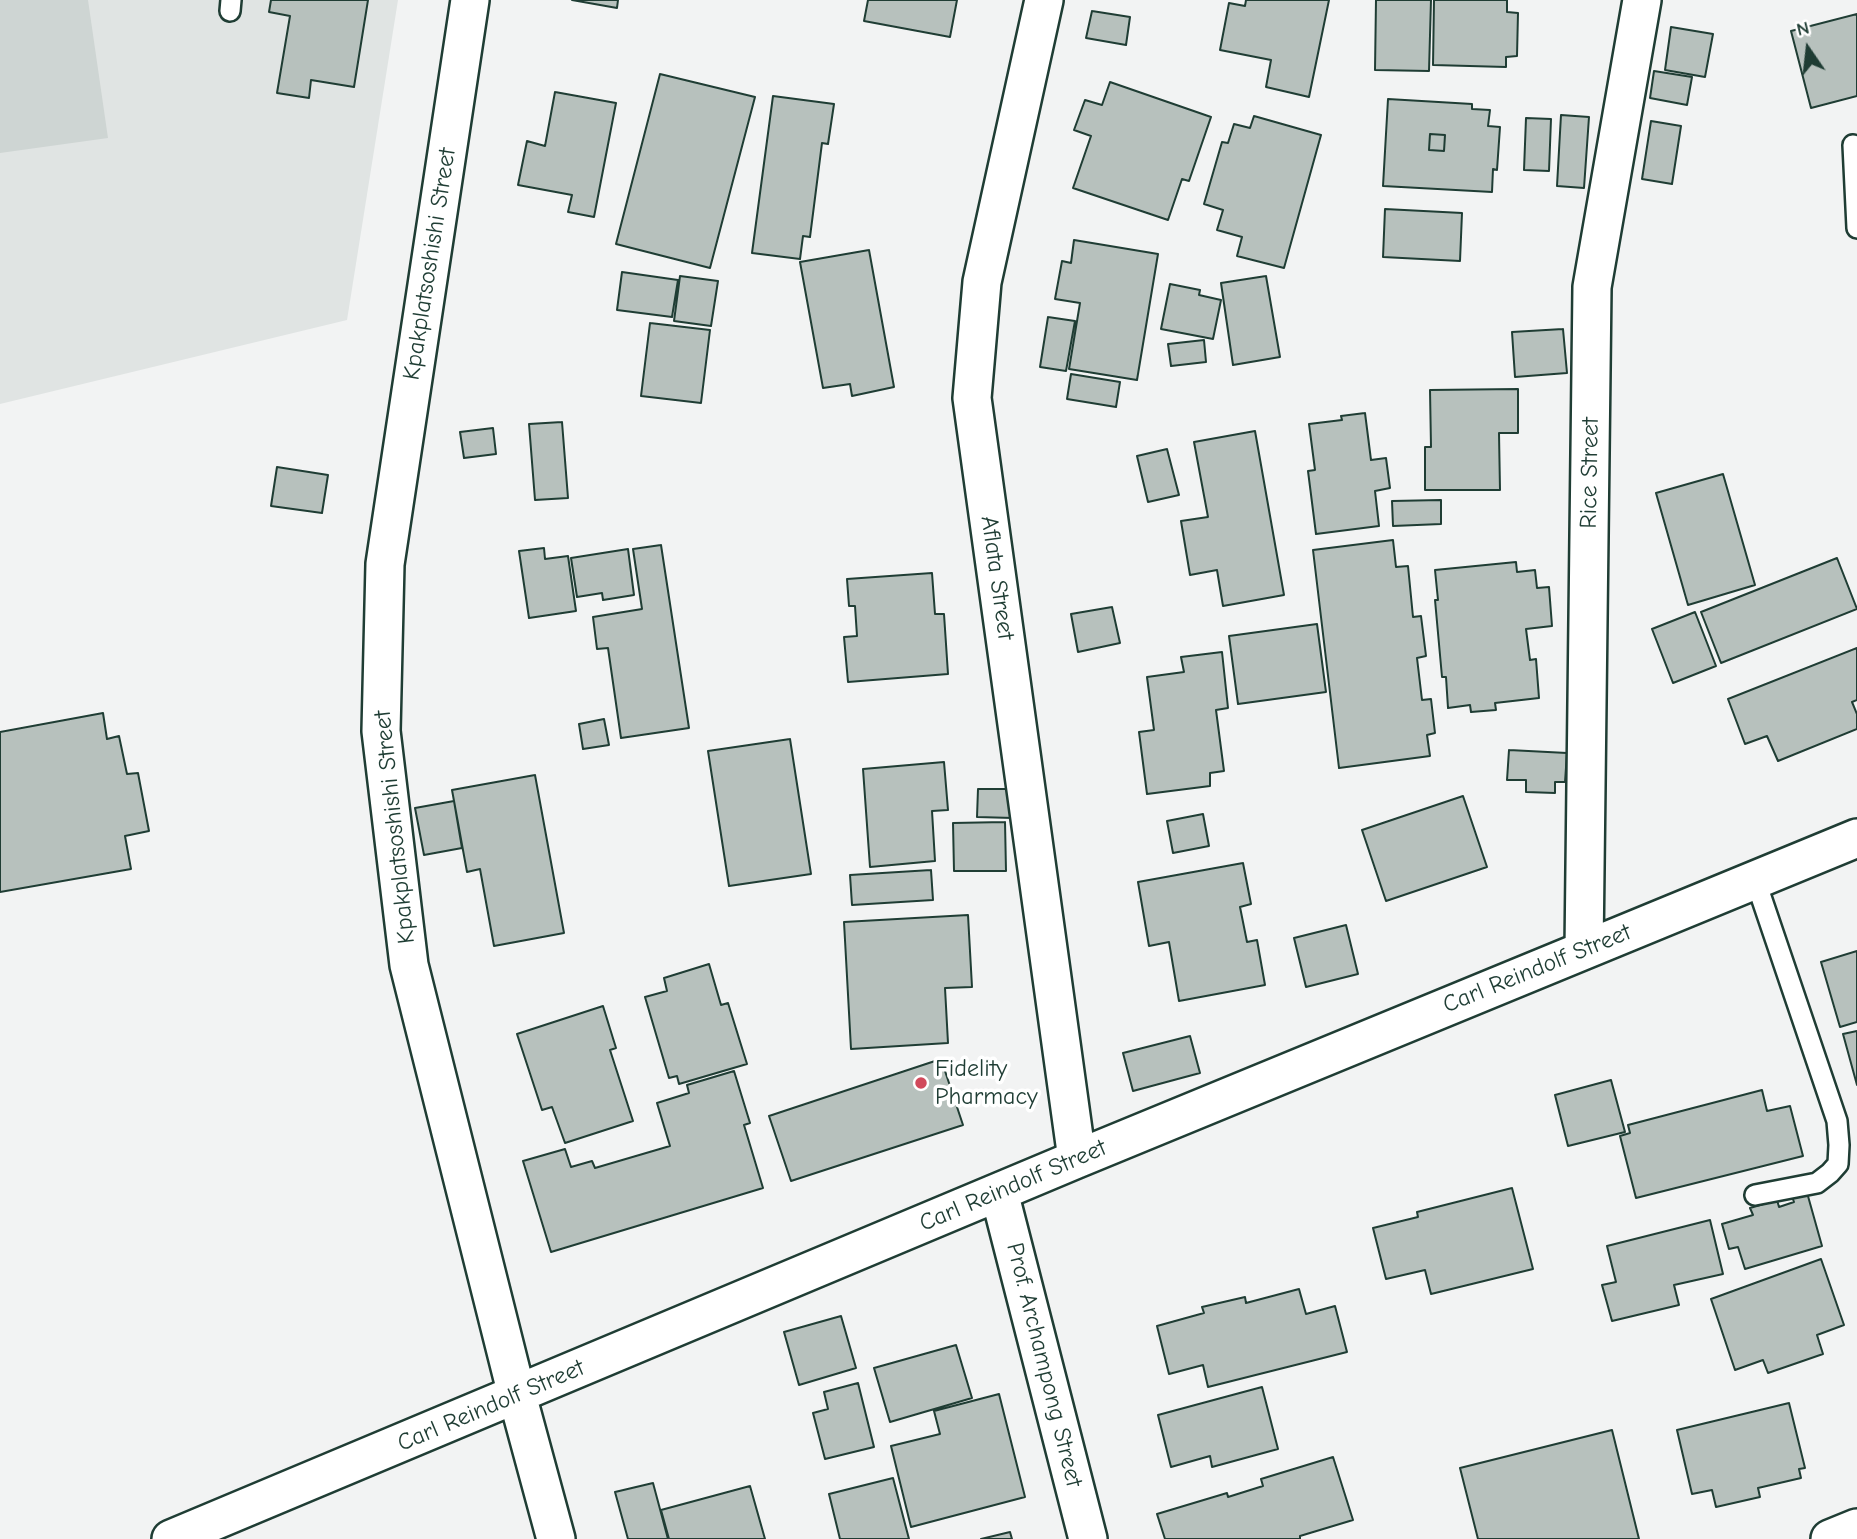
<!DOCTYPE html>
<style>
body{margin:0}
#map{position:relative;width:1857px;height:1539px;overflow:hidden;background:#f2f3f3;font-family:"Comic Neue",sans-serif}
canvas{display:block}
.north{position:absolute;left:1773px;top:14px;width:70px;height:70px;-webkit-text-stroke:5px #fff;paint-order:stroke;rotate:346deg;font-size:19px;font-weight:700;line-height:28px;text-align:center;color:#1f3d34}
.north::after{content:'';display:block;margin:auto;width:24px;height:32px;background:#1f3d34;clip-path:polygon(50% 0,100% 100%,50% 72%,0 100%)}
</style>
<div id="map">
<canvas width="1857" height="1539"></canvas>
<div class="north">N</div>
</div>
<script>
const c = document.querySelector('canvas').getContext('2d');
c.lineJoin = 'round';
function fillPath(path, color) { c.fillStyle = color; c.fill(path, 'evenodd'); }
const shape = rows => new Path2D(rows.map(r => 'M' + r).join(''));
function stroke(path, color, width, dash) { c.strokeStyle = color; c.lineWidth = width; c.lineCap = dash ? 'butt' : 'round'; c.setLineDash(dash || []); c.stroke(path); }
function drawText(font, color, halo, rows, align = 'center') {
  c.font = font + ' "Comic Neue",sans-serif'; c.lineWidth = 7; c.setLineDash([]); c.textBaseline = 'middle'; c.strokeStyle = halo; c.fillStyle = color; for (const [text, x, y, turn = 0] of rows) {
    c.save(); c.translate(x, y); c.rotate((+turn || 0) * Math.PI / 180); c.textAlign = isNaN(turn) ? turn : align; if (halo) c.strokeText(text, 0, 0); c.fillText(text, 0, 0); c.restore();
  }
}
fillPath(shape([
 [0,0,398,0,347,320,0,404]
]), '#e0e4e3');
fillPath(shape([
 [0,0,88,0,108,138,0,153]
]), '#ced5d3');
const building = shape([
 [271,0,368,0,354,87,311,80,309,98,277,93,290,16,269,12,271,0],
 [572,0,618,0,617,8,572,0],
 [868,0,957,0,950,37,864,21,868,0],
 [1246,0,1329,0,1309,97,1266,87,1271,60,1220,50,1229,3,1245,6,1246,0],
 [1376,0,1431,0,1429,71,1375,70,1376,0],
 [1434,0,1507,0,1507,12,1518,13,1517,56,1506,57,1506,67,1433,65,1434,0],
 [1092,11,1130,17,1126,45,1086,38,1092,11],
 [1857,14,1857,96,1811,108,1791,31,1857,14],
 [1671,27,1713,34,1705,77,1665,70,1671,27],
 [1654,71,1692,77,1687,105,1650,98,1654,71],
 [660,74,755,97,710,268,616,244,660,74],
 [1110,82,1211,117,1189,181,1182,179,1168,220,1073,188,1091,136,1074,130,1085,100,1102,105,1110,82],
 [555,92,616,103,594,217,568,212,572,195,518,185,527,141,545,146,555,92],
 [773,96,834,104,828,144,822,143,810,237,803,236,800,259,752,253,773,96],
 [1388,99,1472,104,1472,109,1490,110,1488,126,1500,127,1497,170,1493,169,1492,192,1383,186,1388,99],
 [1430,134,1445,135,1444,151,1429,150,1430,134],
 [1561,115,1589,117,1584,188,1557,186,1561,115],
 [1254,116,1321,135,1284,268,1237,256,1242,237,1217,230,1223,210,1204,204,1222,142,1228,143,1234,124,1250,128,1254,116],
 [1526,118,1551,119,1549,171,1524,170,1526,118],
 [1651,121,1681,126,1672,184,1642,179,1651,121],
 [1430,134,1445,135,1444,151,1429,150,1430,134],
 [1385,209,1462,213,1460,261,1383,257,1385,209],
 [1074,240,1158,254,1137,380,1069,369,1080,303,1055,299,1062,261,1071,263,1074,240],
 [869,250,894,387,852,396,850,384,823,388,800,262,869,250],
 [622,272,678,280,672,317,617,310,622,272],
 [680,276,718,281,711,326,674,321,680,276],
 [1266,276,1280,357,1233,365,1221,283,1266,276],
 [1170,284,1200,290,1199,295,1221,300,1213,339,1161,329,1170,284],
 [1048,317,1075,321,1066,371,1040,367,1048,317],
 [650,323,710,330,701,403,641,396,650,323],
 [1563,329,1567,373,1515,377,1512,332,1563,329],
 [1204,340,1206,362,1171,366,1168,344,1204,340],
 [1071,374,1120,382,1116,407,1067,399,1071,374],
 [1518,389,1518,433,1499,433,1500,490,1425,490,1425,447,1431,447,1430,390,1518,389],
 [1365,413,1371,460,1386,458,1390,488,1375,491,1379,526,1316,534,1308,471,1315,470,1309,424,1342,420,1341,416,1365,413],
 [562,422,568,498,535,500,529,424,562,422],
 [493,428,496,454,464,458,460,432,493,428],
 [1255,431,1284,595,1223,606,1217,570,1190,575,1181,521,1208,517,1194,442,1255,431],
 [1167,449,1179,495,1148,502,1137,456,1167,449],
 [277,467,328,475,322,513,271,506,277,467],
 [1723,474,1755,585,1688,605,1656,493,1723,474],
 [1441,500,1441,524,1393,526,1392,501,1441,500],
 [1393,540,1396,567,1408,566,1413,617,1421,616,1426,656,1417,658,1422,700,1431,699,1435,733,1427,735,1430,756,1339,768,1313,550,1393,540],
 [661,545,689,728,621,738,608,648,597,649,593,617,642,609,633,549,661,545],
 [544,548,545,559,568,556,576,611,529,618,519,551,544,548],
 [628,549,634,595,603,600,602,593,577,597,571,558,628,549],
 [1837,558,1857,609,1721,663,1701,612,1837,558],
 [1516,562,1517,572,1535,570,1537,588,1549,587,1552,626,1526,629,1530,660,1536,659,1539,698,1495,703,1496,710,1471,712,1470,705,1448,708,1446,677,1442,677,1435,600,1438,600,1435,570,1516,562],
 [932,573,935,614,944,614,948,674,848,682,844,637,857,636,855,606,849,606,847,579,932,573],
 [1112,607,1120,643,1078,652,1071,614,1112,607],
 [1695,612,1716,666,1673,683,1652,629,1695,612],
 [1317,624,1326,692,1238,704,1229,636,1317,624],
 [1857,648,1857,700,1852,702,1857,714,1857,729,1778,761,1767,736,1745,744,1728,699,1857,648],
 [1222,652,1228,708,1216,710,1224,771,1210,773,1210,786,1147,794,1139,732,1154,730,1147,677,1184,672,1181,657,1222,652],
 [103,713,107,739,119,736,127,774,138,773,149,831,125,836,131,869,0,892,0,732,103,713],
 [604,719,609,745,583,749,579,724,604,719],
 [790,739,811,874,729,886,708,751,790,739],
 [1509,750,1567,753,1565,782,1555,782,1555,793,1526,792,1526,780,1507,780,1509,750],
 [944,762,948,810,932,811,935,861,870,867,863,769,944,762],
 [535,775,564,933,494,946,480,869,467,872,452,790,535,775],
 [978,789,1015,789,1013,818,977,817,978,789],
 [1463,796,1487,867,1386,901,1362,830,1463,796],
 [454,801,462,848,424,855,415,808,454,801],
 [1203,814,1209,846,1173,853,1167,821,1203,814],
 [1005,822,1006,871,954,871,953,823,1005,822],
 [1243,863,1251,904,1240,907,1247,942,1257,940,1265,985,1179,1001,1169,942,1149,946,1138,882,1243,863],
 [931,870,933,900,852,905,850,875,931,870],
 [968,915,972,987,945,988,948,1043,851,1049,844,922,968,915],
 [1346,925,1358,974,1306,987,1294,938,1346,925],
 [1857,951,1857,1022,1840,1027,1821,962,1857,951],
 [709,964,721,1005,728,1003,747,1064,679,1084,677,1076,669,1078,645,997,667,991,664,978,709,964],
 [603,1006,616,1048,610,1050,633,1121,565,1143,552,1107,542,1110,517,1034,603,1006],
 [1857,1031,1857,1085,1843,1034,1857,1031],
 [1190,1036,1200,1073,1133,1091,1123,1053,1190,1036],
 [941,1059,963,1125,791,1181,769,1116,941,1059],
 [734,1071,750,1123,744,1125,763,1188,551,1252,523,1161,565,1149,571,1167,592,1161,595,1168,670,1146,657,1103,689,1093,687,1085,734,1071],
 [1611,1080,1625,1132,1568,1146,1555,1095,1611,1080],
 [1762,1090,1767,1111,1790,1106,1803,1156,1636,1198,1620,1136,1630,1133,1628,1125,1762,1090],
 [1512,1188,1533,1269,1431,1294,1425,1270,1386,1279,1373,1228,1418,1217,1417,1212,1512,1188],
 [1806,1189,1822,1246,1745,1269,1738,1247,1729,1249,1722,1224,1753,1215,1750,1208,1777,1200,1779,1207,1794,1202,1791,1194,1806,1189],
 [1710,1220,1723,1274,1674,1285,1679,1305,1612,1321,1602,1285,1616,1282,1607,1246,1710,1220],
 [1821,1259,1844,1325,1817,1335,1823,1354,1768,1373,1763,1360,1735,1370,1711,1299,1821,1259],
 [1299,1289,1306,1314,1335,1306,1347,1352,1208,1387,1203,1365,1169,1374,1157,1326,1204,1313,1202,1307,1245,1297,1246,1303,1299,1289],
 [841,1316,856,1368,799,1385,784,1332,841,1316],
 [956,1345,972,1398,890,1422,874,1368,956,1345],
 [858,1383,874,1447,825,1459,813,1413,828,1409,824,1392,858,1383],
 [1262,1387,1278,1449,1212,1467,1210,1456,1171,1467,1158,1415,1262,1387],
 [999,1394,1025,1497,911,1527,891,1446,940,1434,934,1411,999,1394],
 [1789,1403,1805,1468,1799,1469,1801,1478,1758,1488,1760,1497,1716,1507,1712,1490,1692,1494,1677,1430,1789,1403],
 [1612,1430,1639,1539,1478,1539,1460,1468,1612,1430],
 [1333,1457,1353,1520,1300,1536,1300,1539,1165,1539,1157,1514,1227,1493,1228,1497,1263,1486,1261,1479,1333,1457],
 [893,1478,909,1539,840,1539,829,1494,893,1478],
 [653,1483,668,1539,628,1539,615,1492,653,1483],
 [750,1486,765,1539,669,1539,661,1510,750,1486],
 [1010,1532,1012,1539,981,1539,1010,1532]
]);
fillPath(building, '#b7c1bd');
stroke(building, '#1f3d34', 2);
const lane = shape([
 [230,11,231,0],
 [1853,145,1857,228],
 [1755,1195,1817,1183,1830,1173,1838,1164,1839,1145,1837,1121,1755,879]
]);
const street = shape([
 [470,0,385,564,381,731,409,965,517,1395,556,1539],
 [1044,0,982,282,972,398,1077,1159],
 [1584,950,1592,287,1642,0],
 [999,1192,1088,1539],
 [171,1539,1077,1159,1857,838],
 [1830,1539,1857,1528]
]);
stroke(lane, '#1f3d34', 24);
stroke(street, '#1f3d34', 42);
stroke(lane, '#fff', 19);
stroke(street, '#fff', 37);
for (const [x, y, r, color] of [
 [921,1083,7,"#d1495b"]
]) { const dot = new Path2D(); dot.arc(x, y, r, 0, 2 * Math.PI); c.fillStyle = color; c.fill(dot); stroke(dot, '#fff', 2.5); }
drawText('24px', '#1f3d34', '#fff', [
 ["Kpakplatsoshishi Street",430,264,-81],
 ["Rice Street",1590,473,-89],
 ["Aflata Street",997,578,82],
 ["Kpakplatsoshishi Street",395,827,-96],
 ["Carl Reindolf Street",1537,969,-22],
 ["Carl Reindolf Street",1013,1186,-23],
 ["Prof. Archampong Street",1044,1365,76],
 ["Carl Reindolf Street",491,1406,-23]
]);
drawText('24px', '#1f3d34', '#fff', [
 ["Fidelity",935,1069],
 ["Pharmacy",935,1097]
], 'left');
</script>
